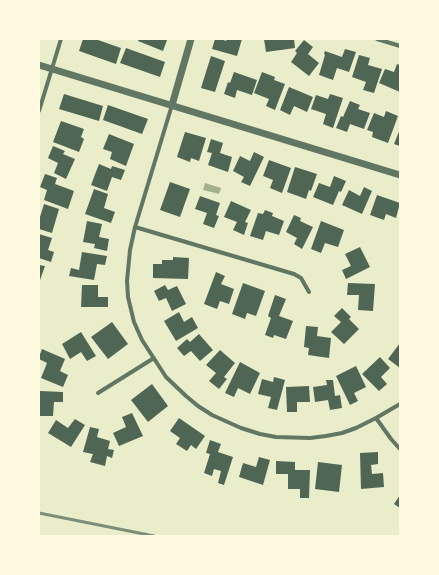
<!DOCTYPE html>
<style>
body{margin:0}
#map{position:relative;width:439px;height:575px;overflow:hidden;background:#e9edc9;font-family:"Varela Round",sans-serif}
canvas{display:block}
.frame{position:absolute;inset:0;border:40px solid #fefae0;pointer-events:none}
</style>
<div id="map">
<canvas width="439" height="575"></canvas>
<div class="frame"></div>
</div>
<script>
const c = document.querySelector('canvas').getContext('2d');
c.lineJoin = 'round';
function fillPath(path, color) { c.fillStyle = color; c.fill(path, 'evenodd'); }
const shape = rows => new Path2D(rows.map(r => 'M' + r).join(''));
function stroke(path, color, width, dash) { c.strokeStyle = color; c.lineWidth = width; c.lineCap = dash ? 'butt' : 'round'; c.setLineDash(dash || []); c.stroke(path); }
fillPath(shape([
 [205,183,221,188,219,194,203,190]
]), '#a3b18a');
fillPath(shape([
 [83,39,95,39,121,48,116,64,79,51],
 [139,39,165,39,167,40,163,51,138,41],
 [215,39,221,39,226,41,227,39,242,39,237,56,212,49],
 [264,39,294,39,295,48,266,52],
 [304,40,313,47,308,54,319,63,309,76,291,62,297,53,295,51],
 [126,48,165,62,160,77,120,63],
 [345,49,356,52,349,72,337,68,333,80,319,75,325,55,324,54,325,51,342,57],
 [359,55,370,58,368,65,382,69,374,93,363,90,366,82,352,77],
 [211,56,225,61,215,92,201,88],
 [397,64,400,65,400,92,379,83,385,69,394,72],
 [234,72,257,80,252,95,237,90,235,98,224,94,228,82,230,83],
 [262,72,275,77,274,80,285,84,275,110,266,106,269,99,254,93],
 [289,87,313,97,307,112,294,106,290,115,280,110],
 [64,94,103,106,99,121,59,109],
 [330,94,343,98,333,128,323,124,326,114,311,109,316,95,328,99],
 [350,101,360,105,358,109,370,113,364,129,350,124,347,132,336,128,341,116,343,117],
 [108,105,148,119,142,134,103,120],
 [386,111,398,116,388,143,372,137,373,132,367,130,374,113,384,117],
 [61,121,84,129,81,137,84,139,79,152,53,142],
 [400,129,400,146,394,144],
 [185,132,206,138,199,161,191,158,190,162,177,157],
 [109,134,134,144,126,166,110,159,112,152,103,149],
 [211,139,223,143,220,153,232,157,228,172,208,165,212,153,207,152],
 [53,146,65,151,63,154,75,159,66,179,54,173,58,163,48,158],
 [254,152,264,157,250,186,241,182,244,177,233,171,240,156,250,161],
 [269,160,291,168,282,193,270,188,273,180,263,176],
 [99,164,111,169,112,166,125,170,121,180,112,177,107,191,91,185],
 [295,167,317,174,311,191,309,190,306,199,287,192],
 [45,174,57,178,55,184,74,191,68,209,44,200,47,190,40,187],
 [334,176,346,181,341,192,339,191,333,205,313,197,319,183,330,187],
 [170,182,190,189,180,217,160,210],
 [364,187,372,191,362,214,342,205,349,190,360,196],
 [94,189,108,194,104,208,115,212,111,223,85,214],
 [377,195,400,203,396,218,386,214,384,220,370,215],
 [200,196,220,203,216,215,219,216,214,228,203,224,207,213,195,209],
 [231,201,251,210,245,222,248,223,244,235,233,230,237,222,224,217],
 [44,204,59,209,52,233,39,229,39,217,40,217],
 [265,210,273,213,272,216,284,221,279,235,266,231,263,240,250,236,258,213,263,214],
 [294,215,301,218,300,221,313,227,302,249,294,244,297,238,286,232],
 [87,221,102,224,99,237,109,239,107,251,94,248,95,244,83,242],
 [321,221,344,230,338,247,325,243,321,253,311,249],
 [39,234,52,238,48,250,54,252,51,262,39,258],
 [360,247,370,267,346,279,342,270,351,266,345,254],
 [82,252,107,256,105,265,97,264,94,280,69,276,71,268,79,270],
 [173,257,189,258,188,279,153,278,153,264,162,264,162,260,173,260],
 [39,265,45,266,39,283],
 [216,272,225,276,221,284,234,289,229,304,220,301,217,309,204,304],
 [243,283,265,291,256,316,247,313,245,319,232,314],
 [348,283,375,284,373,311,358,310,359,295,347,295],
 [82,285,98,285,98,297,108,297,108,307,81,307],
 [165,285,168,290,177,286,186,304,172,311,166,298,159,301,154,291],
 [275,295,286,299,279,316,293,321,286,339,274,335,273,338,265,335,271,318,268,316],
 [342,308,351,317,349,319,359,329,344,344,331,332,341,322,334,316],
 [179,312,184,322,192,317,198,328,176,341,164,321],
 [112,322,128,344,108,359,91,337],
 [306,326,318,327,317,336,331,338,329,358,308,355,309,348,304,347],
 [81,332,96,356,87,361,81,352,70,359,62,344],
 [199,334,213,350,200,361,191,351,184,356,177,348,187,339,190,342],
 [400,343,400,368,388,359],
 [42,349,65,359,60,371,68,375,63,387,41,378,47,363,39,359,39,357],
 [220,350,235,363,224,377,227,379,219,389,209,381,216,373,206,365],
 [380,357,390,368,381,377,387,384,379,391,362,374],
 [240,362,260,373,250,394,238,388,234,397,225,393],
 [356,366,366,387,354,393,358,401,350,405,336,376],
 [274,377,285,380,277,410,268,408,271,397,258,394,262,379,273,382],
 [326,380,333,380,335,396,340,395,342,408,330,410,328,400,315,402,313,387,327,385],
 [152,384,168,406,148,422,131,400],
 [309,386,310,402,297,402,297,412,287,412,286,387],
 [40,391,63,392,63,402,54,402,53,416,39,416,39,394,40,394],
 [132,413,143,436,119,446,113,433,126,427,122,417],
 [179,418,205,436,196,449,191,445,187,451,176,444,180,438,170,431],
 [75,419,85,425,71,447,48,433,56,420,68,428],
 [90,427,99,429,97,437,110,441,108,449,114,450,112,458,107,456,105,466,90,462,93,454,83,452],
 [210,440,221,444,218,452,233,457,224,485,218,483,221,471,214,469,212,476,204,473,210,454,206,453],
 [378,452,378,464,371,465,372,474,383,473,384,487,361,489,360,453],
 [259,457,270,460,263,485,239,477,243,463,256,467],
 [276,461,295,462,295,470,310,470,309,498,300,498,300,489,288,489,288,474,276,474],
 [318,462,342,465,339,492,315,489],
 [400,495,400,508,394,504]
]), '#4f6655');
stroke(shape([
 [377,39,400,46],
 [172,105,135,227,130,250,127,281,128,297,134,322,142,340,166,377,186,396,198,406,212,415,241,428,260,434,276,437,310,438,326,436,342,433,356,428,376,418,400,404],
 [39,111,61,39],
 [135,227,294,274,301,278,309,292],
 [98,393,154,358],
 [376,418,391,439,400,449]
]), '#617663', 4);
stroke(shape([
 [39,65,400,175],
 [172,105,191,39]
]), '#617663', 7);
stroke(shape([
 [39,513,154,536]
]), '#7c8e77', 3);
</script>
